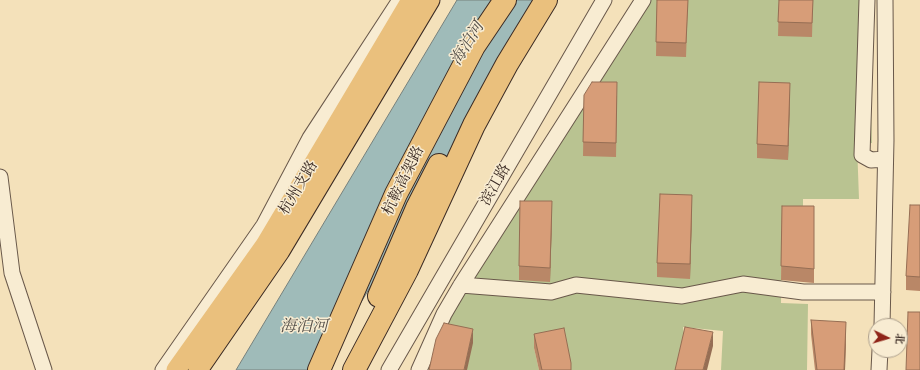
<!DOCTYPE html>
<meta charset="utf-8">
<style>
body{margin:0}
#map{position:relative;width:920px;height:370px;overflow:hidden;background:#f4e1ba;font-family:Cardo,"Noto Serif SC",serif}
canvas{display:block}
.north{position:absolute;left:868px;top:318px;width:40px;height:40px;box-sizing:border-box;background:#f8ecd2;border:1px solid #ac9f8c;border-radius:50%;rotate:95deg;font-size:11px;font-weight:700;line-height:16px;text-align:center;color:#3b2b24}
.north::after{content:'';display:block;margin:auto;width:14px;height:18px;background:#8f2418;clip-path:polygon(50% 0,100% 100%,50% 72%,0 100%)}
</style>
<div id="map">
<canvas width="920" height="370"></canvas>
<div class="north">北</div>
</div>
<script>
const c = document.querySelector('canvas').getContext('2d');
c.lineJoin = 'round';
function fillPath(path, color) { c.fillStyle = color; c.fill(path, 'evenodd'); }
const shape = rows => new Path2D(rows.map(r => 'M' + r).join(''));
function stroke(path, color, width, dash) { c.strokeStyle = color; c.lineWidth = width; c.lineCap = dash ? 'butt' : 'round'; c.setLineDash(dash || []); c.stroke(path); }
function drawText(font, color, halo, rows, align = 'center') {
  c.font = font + ' Cardo,"Noto Serif SC",serif'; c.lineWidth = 3; c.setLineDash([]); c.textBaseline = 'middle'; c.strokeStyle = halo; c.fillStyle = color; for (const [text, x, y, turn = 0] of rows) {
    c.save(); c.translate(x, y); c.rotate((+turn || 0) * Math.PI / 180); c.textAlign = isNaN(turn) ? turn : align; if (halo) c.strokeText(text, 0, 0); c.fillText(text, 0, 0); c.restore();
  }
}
fillPath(shape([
 [643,0,867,0,872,143,857,144,859,199,803,199,803,220,782,220,781,303,808,304,807,370,721,370,723,331,683,327,685,341,678,370,569,370,534,348,539,370,467,370,440,336,523,194]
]), '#b9c391');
const water = shape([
 [457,0,540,0,321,370,236,370,457,0]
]);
fillPath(water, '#9fbbb9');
stroke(water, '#77817d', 1);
const minor = shape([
 [867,0,862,155,871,160,885,159],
 [0,177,12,273,44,370],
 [461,285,551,292,576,285,682,296,743,284,803,292,883,292],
 [882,326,886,140,885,0],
 [163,370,264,225,310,138,400,0],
 [389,370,604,0],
 [419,370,444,314,461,285,643,0],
 [879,370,880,350]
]);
const major = shape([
 [176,370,265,245,411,0],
 [198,370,280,251,430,0]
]);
const highway = shape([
 [379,296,417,208,439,165],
 [319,370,396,194,474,46,505,0],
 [354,370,407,270,474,125,507,64,546,0]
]);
stroke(minor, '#69584a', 17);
stroke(major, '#3b2b24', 21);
stroke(highway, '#3b2b24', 24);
stroke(minor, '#f8ecd2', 15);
stroke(major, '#eac07d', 19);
stroke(highway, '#eac07d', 22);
fillPath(shape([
 [657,0,688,0,686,57,656,56],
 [779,0,813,0,812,37,778,36],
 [584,95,617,96,616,157,583,156],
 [790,97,788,160,757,158,757,144],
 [920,205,920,291,906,290,906,276],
 [782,206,814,206,814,283,781,280],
 [692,210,690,279,657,277,657,263],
 [552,216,550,282,519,280,519,266],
 [811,320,846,336,845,370,815,370,811,334],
 [534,334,571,370,539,370,534,348]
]), '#b98767');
fillPath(shape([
 [790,83,790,97,788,160,788,146],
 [692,195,692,210,690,279,690,264],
 [552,201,552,216,550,282,550,268],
 [846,322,846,336,845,370,844,370],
 [473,329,473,343,467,370,464,370],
 [713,332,713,346,707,370,703,370]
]), '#966e54');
const building = shape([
 [657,0,688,0,686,43,656,42,657,0],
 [779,0,813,0,812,23,778,22,779,0],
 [592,82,617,82,616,143,583,142,584,95,592,82],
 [759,82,790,83,788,146,757,144,759,82],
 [660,194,692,195,690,264,657,263,660,194],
 [520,201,552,201,550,268,519,266,520,201],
 [910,205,920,205,920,277,906,276,910,205],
 [782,206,814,206,814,269,781,266,782,206],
 [908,312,920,312,920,370,906,370,908,312],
 [811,320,846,322,844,370,817,370,811,320],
 [444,323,473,329,464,370,429,370,436,339,444,323],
 [685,327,713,332,703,370,675,370,685,327],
 [564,328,571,363,571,370,542,370,534,334,564,328]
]);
fillPath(building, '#d79d78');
stroke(building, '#966e54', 1);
drawText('15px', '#3b2b24', '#f8ecd2', [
 ["杭鞍高架路",404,181,-64],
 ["滨江路",496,185,-60],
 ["杭州支路",299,188,-59]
]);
drawText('italic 16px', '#544f49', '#f8ecd2', [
 ["海泊河",468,44,-58],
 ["海泊河",304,327]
]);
</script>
